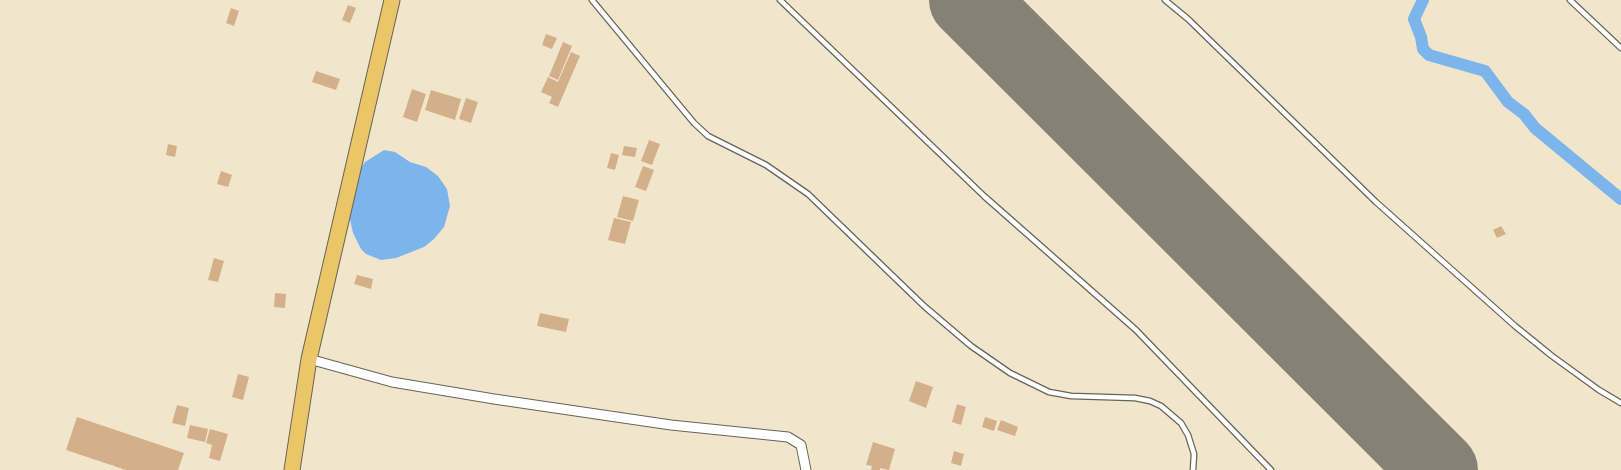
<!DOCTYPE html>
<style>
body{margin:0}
canvas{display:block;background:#f1e6cb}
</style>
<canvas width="1621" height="470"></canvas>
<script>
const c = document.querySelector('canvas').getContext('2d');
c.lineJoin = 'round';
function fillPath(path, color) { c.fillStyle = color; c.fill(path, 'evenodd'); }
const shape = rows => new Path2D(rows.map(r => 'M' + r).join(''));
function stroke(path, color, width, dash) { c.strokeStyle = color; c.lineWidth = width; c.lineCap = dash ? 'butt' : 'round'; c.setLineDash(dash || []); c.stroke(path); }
fillPath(shape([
 [384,150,395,152,410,162,426,167,438,176,447,189,450,206,444,227,434,239,424,247,396,258,381,260,366,254,361,249,353,233,349,215,361,168,365,162]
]), '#7cb5ec');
stroke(shape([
 [1423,0,1414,19,1421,37,1423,49,1429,55,1485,71,1508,102,1524,114,1535,128,1621,199]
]), '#7cb5ec', 12);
stroke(shape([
 [968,0,1439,470]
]), '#868174', 78);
fillPath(shape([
 [348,5,356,8,350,23,342,20],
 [231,8,239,11,234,26,226,23],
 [546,34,557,38,552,49,542,45],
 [563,42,572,46,558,80,549,76],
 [571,52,580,56,558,107,549,103,552,97,541,92,548,77,558,82],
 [316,71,340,79,336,90,312,82],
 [412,89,426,94,417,122,403,117],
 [431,90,461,99,455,120,425,110],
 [466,98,478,102,471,123,459,119],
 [649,140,660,144,652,165,641,161],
 [168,144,177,146,175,157,166,155],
 [624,146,637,148,635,157,622,155],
 [611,153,619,155,615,170,607,168],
 [643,166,654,170,646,191,635,187],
 [221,171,232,175,228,187,217,184],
 [623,196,639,200,633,221,617,217],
 [614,218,631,222,625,244,608,240],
 [1501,226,1506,234,1497,238,1493,230],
 [214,258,224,261,218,282,208,280],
 [357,275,373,279,371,289,354,284],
 [275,293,286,294,285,308,274,307],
 [540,313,569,319,566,332,537,326],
 [238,374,249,377,243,400,232,397],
 [916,381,933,387,926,408,909,401],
 [957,404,966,407,961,425,952,422],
 [177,405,189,408,185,426,172,423],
 [77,417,184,453,178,470,126,470,66,450],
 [985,417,997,421,994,431,982,427],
 [1001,420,1018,427,1015,436,997,430],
 [190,425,208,429,205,442,187,438],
 [210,429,228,434,220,461,209,458,212,445,206,443],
 [873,442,895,449,889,470,880,468,880,470,871,470,872,466,866,465],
 [954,451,964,454,961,466,951,463]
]), '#d4b08a');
const service = shape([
 [592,0,694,123,708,136,766,165,808,194,924,306,971,346,1010,373,1049,392,1071,396,1135,398,1150,401,1161,406,1181,423,1188,435,1194,454,1193,470],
 [780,0,984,196,1136,330,1271,470],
 [1165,0,1188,19,1376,202,1515,326,1552,356,1599,390,1621,403],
 [1570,0,1621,48]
]);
const minor = shape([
 [309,359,392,382,494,399,671,425,788,437,801,445,806,470]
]);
const trunk = shape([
 [292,470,309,359,392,0]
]);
stroke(service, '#676359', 7);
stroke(minor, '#676359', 11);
stroke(trunk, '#676359', 17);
stroke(service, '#fff', 4.5);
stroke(minor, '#fff', 9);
stroke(trunk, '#ebc669', 15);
</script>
